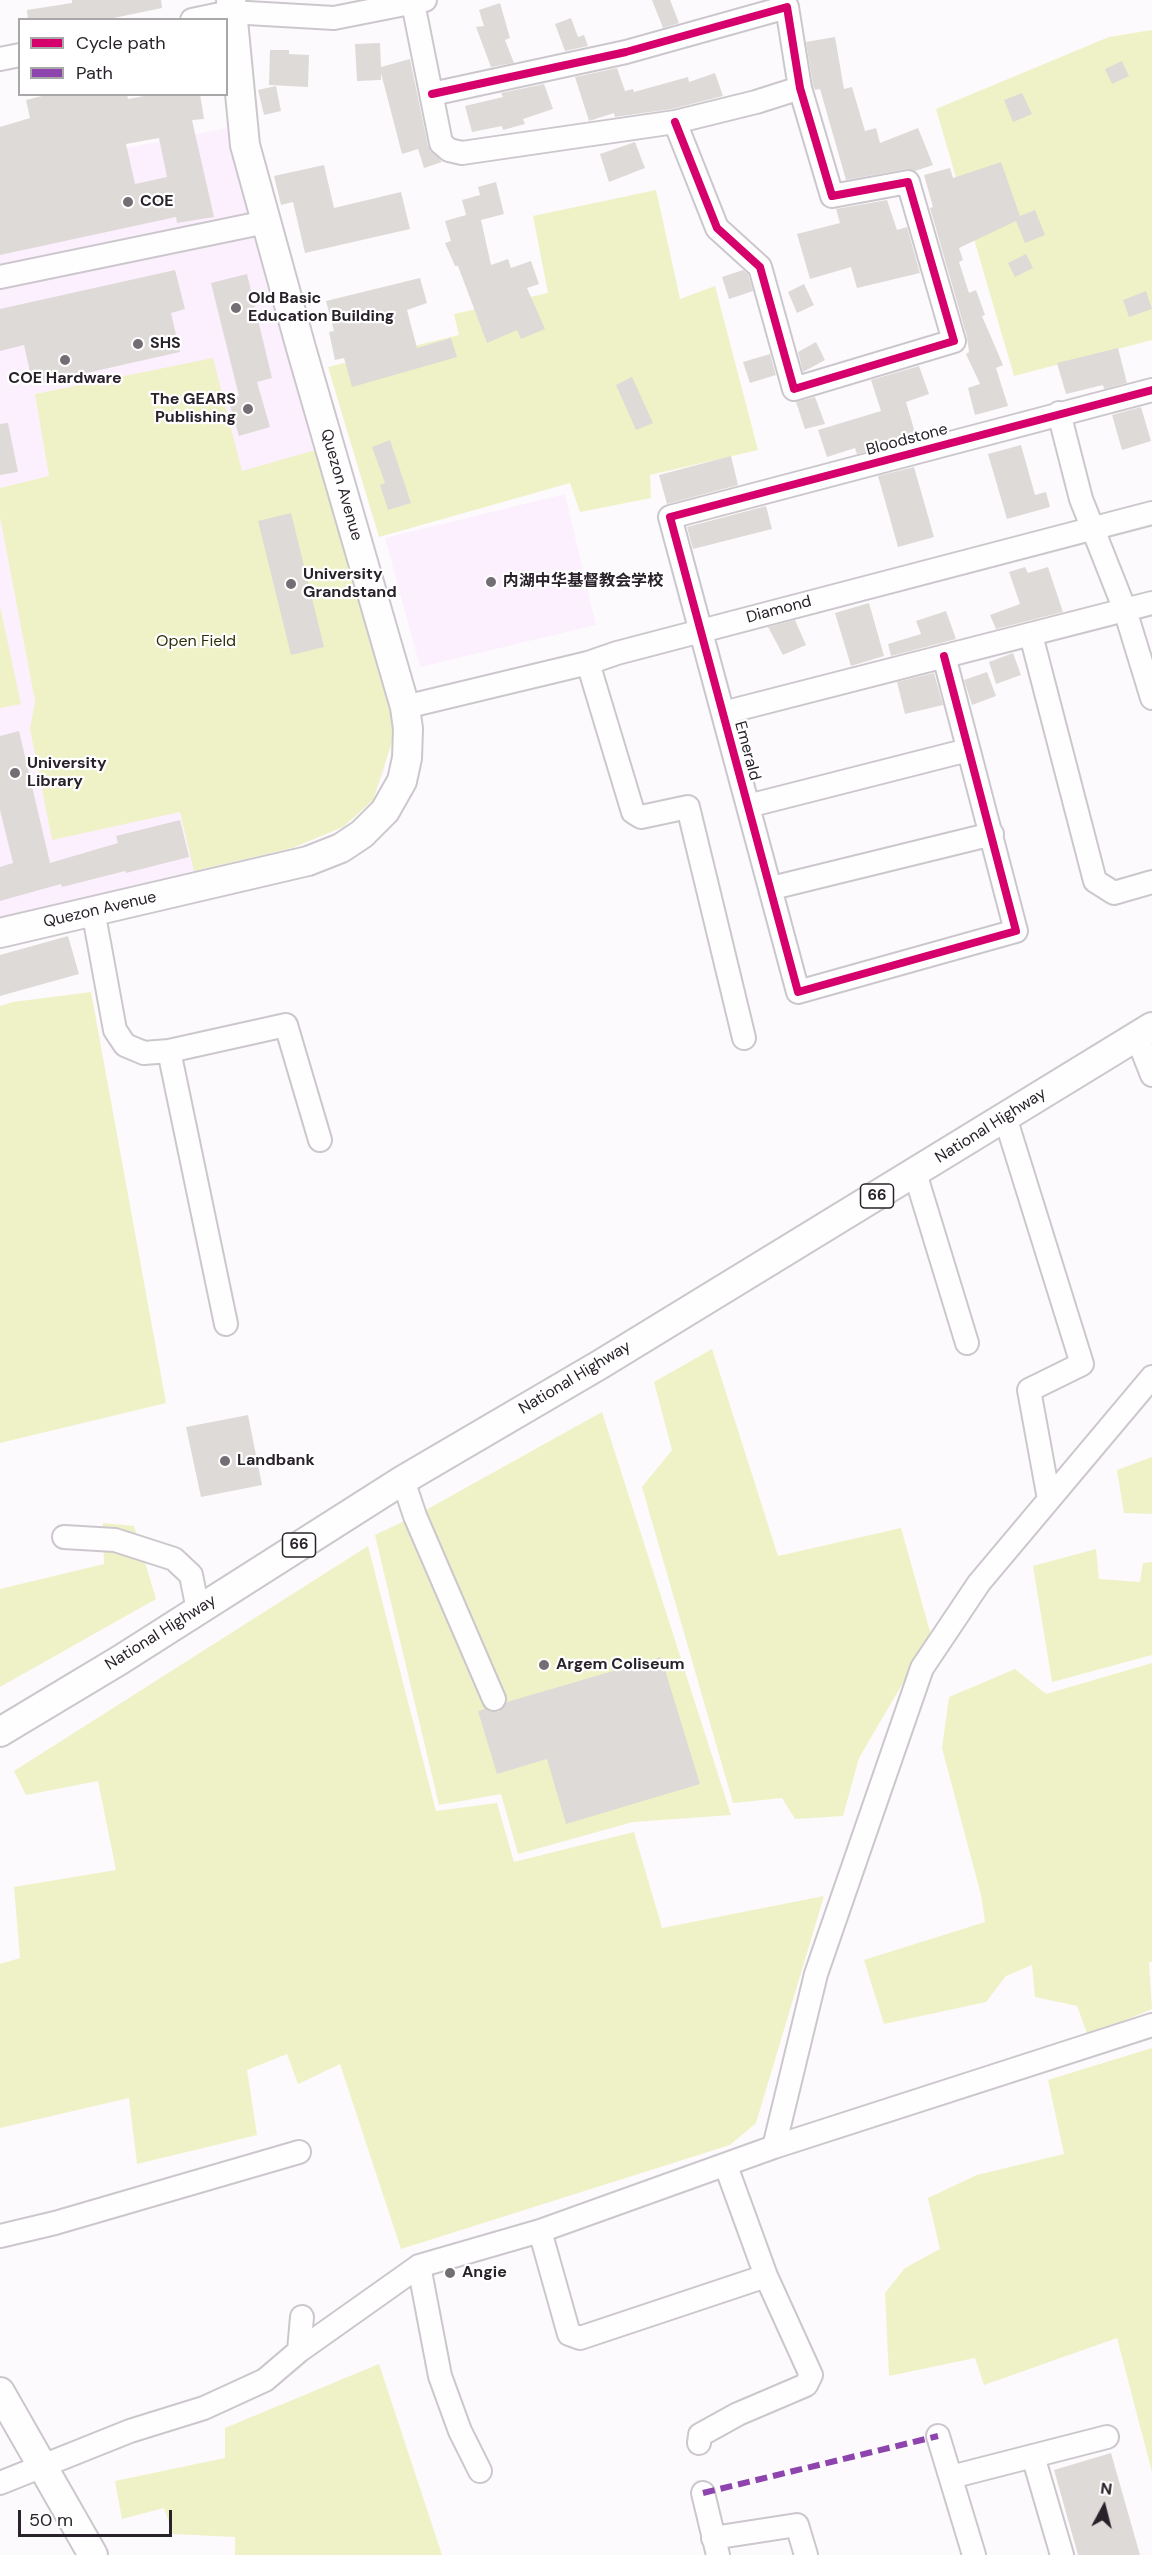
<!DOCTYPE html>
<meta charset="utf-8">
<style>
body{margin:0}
#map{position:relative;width:1152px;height:2555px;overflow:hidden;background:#fcfafc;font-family:"DM Sans",sans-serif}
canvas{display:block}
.legend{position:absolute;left:18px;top:18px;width:210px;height:78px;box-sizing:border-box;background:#fff;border:2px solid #a9a7aa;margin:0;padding:8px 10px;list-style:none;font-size:18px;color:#29222a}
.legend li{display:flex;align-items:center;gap:12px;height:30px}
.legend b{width:30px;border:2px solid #a9a7aa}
.north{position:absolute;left:1074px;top:2477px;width:60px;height:60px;-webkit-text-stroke:4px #fff;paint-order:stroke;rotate:7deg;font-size:16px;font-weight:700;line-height:24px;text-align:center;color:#29222a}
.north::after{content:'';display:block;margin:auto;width:21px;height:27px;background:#29222a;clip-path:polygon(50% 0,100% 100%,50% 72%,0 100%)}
.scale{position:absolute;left:18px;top:2510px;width:154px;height:27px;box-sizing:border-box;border:3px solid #29222a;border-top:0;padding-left:8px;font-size:18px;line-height:21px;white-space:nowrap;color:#29222a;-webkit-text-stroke:4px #fff;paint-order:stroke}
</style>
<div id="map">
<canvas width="1152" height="2555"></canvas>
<ul class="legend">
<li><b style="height:8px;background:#d6006c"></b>Cycle path</li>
<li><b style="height:8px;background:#8e44ad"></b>Path</li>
</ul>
<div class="north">N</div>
<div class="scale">50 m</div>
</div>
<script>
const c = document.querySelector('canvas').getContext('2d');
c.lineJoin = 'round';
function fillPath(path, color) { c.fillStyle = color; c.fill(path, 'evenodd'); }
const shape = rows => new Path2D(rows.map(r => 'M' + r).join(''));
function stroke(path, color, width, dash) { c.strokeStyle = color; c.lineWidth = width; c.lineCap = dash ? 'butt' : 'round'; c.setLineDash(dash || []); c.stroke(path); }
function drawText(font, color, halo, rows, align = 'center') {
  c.font = font + ' "DM Sans","Noto Sans SC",sans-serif'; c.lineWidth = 4.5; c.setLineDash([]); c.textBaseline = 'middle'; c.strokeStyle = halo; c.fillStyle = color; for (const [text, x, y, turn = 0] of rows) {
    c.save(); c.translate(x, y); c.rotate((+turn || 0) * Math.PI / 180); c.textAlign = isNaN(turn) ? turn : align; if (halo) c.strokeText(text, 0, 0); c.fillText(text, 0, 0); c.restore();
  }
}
fillPath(shape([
 [227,128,319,449,385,768,373,800,343,827,292,848,0,917,0,173],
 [565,494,596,625,420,667,385,538]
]), '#fdf0fe');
fillPath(shape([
 [1152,30,1152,340,1014,376,936,109,1109,37],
 [656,190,680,299,715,286,758,450,650,475,651,498,580,512,570,483,379,537,328,367,459,335,454,314,548,293,533,216],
 [213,358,242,471,319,449,389,698,394,736,373,800,343,827,292,848,194,871,180,812,52,840,30,729,35,701,0,517,0,488,49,476,35,394],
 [0,606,21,704,0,708],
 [91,992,166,1403,0,1443,0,1006,13,1002],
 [712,1349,778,1556,901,1528,931,1635,859,1758,843,1816,795,1819,782,1798,733,1803,642,1487,672,1450,654,1382],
 [602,1412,731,1815,633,1822,518,1854,501,1794,439,1805,375,1535,415,1516],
 [1152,1457,1152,1514,1124,1513,1117,1470],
 [103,1523,134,1526,156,1599,0,1687,0,1589,104,1564],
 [368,1546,436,1811,497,1803,514,1862,634,1832,662,1928,824,1896,756,2123,730,2145,401,2249,340,2064,298,2084,287,2054,247,2070,257,2135,137,2164,129,2098,0,2128,0,1964,20,1958,14,1887,116,1870,98,1781,26,1795,14,1771],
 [1096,1549,1099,1579,1140,1582,1143,1563,1152,1562,1152,1655,1052,1682,1033,1566],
 [1152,1663,1152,1961,1149,1963,1152,2009,1088,2036,1077,2006,1035,1997,1032,1965,1006,1976,986,2002,884,2024,864,1960,985,1922,981,1895,942,1748,949,1697,1015,1669,1046,1694],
 [1152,2048,1152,2472,1117,2338,984,2385,975,2358,889,2376,885,2293,905,2268,940,2249,928,2198,977,2175,1064,2154,1048,2080],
 [379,2364,442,2555,235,2555,235,2537,173,2534,164,2508,122,2519,115,2481,225,2458,225,2428]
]), '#eff2c6');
fillPath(shape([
 [72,0,161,0,162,8,104,20,28,20,27,10,72,3],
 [652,0,670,0,679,23,663,28],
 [500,3,510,38,505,40,514,63,491,67,476,27,484,26,479,10],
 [571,18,578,37,584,35,588,46,565,51,555,24],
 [835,37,844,89,852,87,865,131,876,128,880,143,918,128,933,165,915,171,906,169,846,180,820,89,815,90,813,85,806,42],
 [380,43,381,67,410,59,428,146,442,162,424,168,418,149,402,154,381,73,381,80,357,81,355,44],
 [270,50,289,50,289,54,309,55,308,87,269,85],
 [1122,61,1129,76,1112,84,1105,69],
 [617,68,625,91,633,89,634,92,688,77,689,82,715,73,723,96,672,109,615,117,614,113,589,121,575,77],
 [544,84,553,109,523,119,525,124,503,130,502,126,472,132,465,106,503,97,501,93],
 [276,86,281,111,264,115,258,90],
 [1022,93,1032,114,1013,122,1004,100],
 [50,94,127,94,128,99,155,94,200,94,204,119,192,120,214,217,177,223,176,217,0,255,0,127,30,118,26,100],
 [159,138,167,177,135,184,126,144],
 [635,142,645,168,609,182,600,154],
 [1001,162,1020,216,1035,210,1045,235,1025,243,1016,221,959,248,963,260,959,262,969,293,976,290,985,315,982,316,1003,365,996,368,1008,406,975,415,968,388,980,384,966,354,969,352,967,337,930,208,933,207,924,175,950,168,953,178],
 [324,165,334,208,401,192,410,229,305,253,293,202,281,205,274,176],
 [496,182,504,214,481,220,491,265,508,259,511,268,531,261,539,284,527,288,545,329,521,339,517,330,487,343,458,266,455,266,445,243,451,241,445,221,466,215,462,200,480,195,478,187],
 [887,200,897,230,907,227,920,273,857,288,851,267,810,279,797,234,840,223,836,209],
 [1026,254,1033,268,1015,277,1008,263],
 [175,270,185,309,171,313,180,352,33,385,24,345,0,351,0,309],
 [743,270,748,274,753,291,729,299,722,277],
 [247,274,272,378,257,382,270,427,239,436,228,399,239,396,211,283],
 [420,278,427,303,407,310,417,348,451,338,457,357,352,387,344,358,335,360,329,332,334,331,326,301],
 [804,284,814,305,797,313,788,292],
 [1146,291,1152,309,1129,317,1123,300],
 [816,342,825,360,803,372,798,352],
 [1118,348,1127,383,1104,389,1103,385,1066,394,1057,363],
 [770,354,776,375,750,383,743,362],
 [919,366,929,394,906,402,916,436,906,438,907,441,857,454,855,448,827,457,818,430,881,411,871,380],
 [632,377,653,423,636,430,616,385],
 [815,397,825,424,805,429,796,402],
 [1141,407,1151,441,1122,450,1112,415],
 [8,423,18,472,0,475,0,424],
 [390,440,411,503,388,510,380,485,385,483,372,447],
 [1021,445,1035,495,1046,492,1050,507,1007,519,988,454],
 [731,456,738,485,667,504,659,475],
 [914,467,934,537,898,547,878,476],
 [766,506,772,529,693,549,687,527],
 [291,513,324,647,291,655,258,521],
 [1025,567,1028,573,1048,567,1063,612,996,629,990,615,1020,604,1009,572],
 [869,603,884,656,851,666,835,613],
 [946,611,956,639,891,656,888,644,921,634,916,621],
 [795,620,806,645,783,655,768,627],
 [1013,653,1021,675,996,684,989,662],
 [987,672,996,696,972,705,964,680],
 [934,673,943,705,905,714,897,682],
 [19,731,50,863,118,843,116,836,180,820,189,857,126,873,125,871,62,887,61,884,0,901,0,867,13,863,0,810,0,736],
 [68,936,79,974,0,996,0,955],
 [248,1415,262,1485,201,1497,186,1427],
 [661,1657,700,1784,566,1824,547,1759,497,1774,478,1711,485,1709,492,1712,499,1712,507,1702],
 [1111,2453,1140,2555,1078,2555,1054,2470]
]), '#dedad7');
const minor = shape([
 [413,3,441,143,449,150,462,153,675,122,756,102,800,88],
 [192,20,230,12,334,18,425,0],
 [0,59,20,55],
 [432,94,626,52,787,7,800,88,832,196,908,182,954,341,794,389,760,267,717,228,675,122],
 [0,277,266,222],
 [1059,413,1081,499,1125,610,1152,698],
 [1031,635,1095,881,1114,893,1152,882],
 [944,656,1016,931,798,992,670,517,1152,390],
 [588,663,633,812,641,817,688,807,744,1038],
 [405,707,588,663,617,653,1152,513],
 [723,713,1152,603],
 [748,806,968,750],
 [772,888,992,834],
 [93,910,115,1030,125,1045,144,1053,169,1051,226,1324],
 [1137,1037,1152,1075],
 [169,1051,286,1025,320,1140],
 [1005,1117,1082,1364,1029,1390,1049,1499],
 [915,1173,967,1343],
 [403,1480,415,1516,494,1699],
 [64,1537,115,1540,174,1559,191,1575,198,1610],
 [774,2147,816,1974,922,1668,979,1583,1152,1377],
 [540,2231,569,2334,580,2338,766,2276],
 [0,2236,55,2223,299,2152],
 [419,2266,440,2376,460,2431,480,2471],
 [299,2351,302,2317],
 [938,2436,974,2555],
 [699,2443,700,2435,738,2414,806,2385,811,2375,766,2276,726,2166],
 [1033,2456,1062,2555],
 [951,2477,1107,2437],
 [0,2483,130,2431,204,2408,265,2380,299,2351,419,2266,540,2231,774,2147,1152,2025],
 [703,2493,718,2555],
 [713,2538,797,2525,806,2555]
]);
const major = shape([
 [0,933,308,861,341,848,362,834,385,811,402,781,407,758,408,729,405,707,301,348,245,145,231,0],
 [0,1732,120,1660,403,1480,601,1364,1152,1027],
 [0,2392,93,2555]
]);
stroke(minor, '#ccc7cd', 26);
stroke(major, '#ccc7cd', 32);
stroke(minor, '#fffeff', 22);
stroke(major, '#fffeff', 28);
stroke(shape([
 [703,2493,938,2436]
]), '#8e44ad', 6, [12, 6]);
stroke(shape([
 [432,94,626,52,787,7,800,88,832,196,908,182,954,341,794,389,760,267,717,228,675,122],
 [944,656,1016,931,798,992,670,517,1152,390]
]), '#d6006c', 8);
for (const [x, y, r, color] of [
 [128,202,6,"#736e74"],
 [236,308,6,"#736e74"],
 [138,344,6,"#736e74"],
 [65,360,6,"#736e74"],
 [248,409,6,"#736e74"],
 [491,582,6,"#736e74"],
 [291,584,6,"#736e74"],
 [15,773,6,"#736e74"],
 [225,1461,6,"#736e74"],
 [544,1665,6,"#736e74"],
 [450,2273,6,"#736e74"]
]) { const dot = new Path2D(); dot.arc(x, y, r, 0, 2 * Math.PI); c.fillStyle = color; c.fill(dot); stroke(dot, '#fff', 2); }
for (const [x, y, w] of [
 [877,1196,33],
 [299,1545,33]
]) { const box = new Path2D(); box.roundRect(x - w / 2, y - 12, w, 24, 4.5); c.fillStyle = '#fff'; c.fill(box); stroke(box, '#29222a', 1.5); }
drawText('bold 15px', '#29222a', null, [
 ["66",877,1196],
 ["66",299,1545]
]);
drawText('bold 16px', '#29222a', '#fff', [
 ["COE",140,202],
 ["Old Basic",248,299],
 ["Education Building",248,317],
 ["SHS",150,344],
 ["COE Hardware",65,379,"center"],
 ["The GEARS",236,400,"right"],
 ["Publishing",236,418,"right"],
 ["University",303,575],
 ["Grandstand",303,593],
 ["内湖中华基督教会学校",503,582],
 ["University",27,764],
 ["Library",27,782],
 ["Landbank",237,1461],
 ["Argem Coliseum",556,1665],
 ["Angie",462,2273]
], 'left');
drawText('16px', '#29222a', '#fff', [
 ["Bloodstone",907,440,-15],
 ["Quezon Avenue",341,485,74],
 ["Diamond",779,610,-15],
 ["Emerald",747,751,75],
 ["Quezon Avenue",100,910,-13],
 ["National Highway",991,1126,-32],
 ["National Highway",575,1378,-31],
 ["National Highway",161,1633,-32]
]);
drawText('16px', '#2e3008', '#fff', [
 ["Open Field",196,642]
]);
</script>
